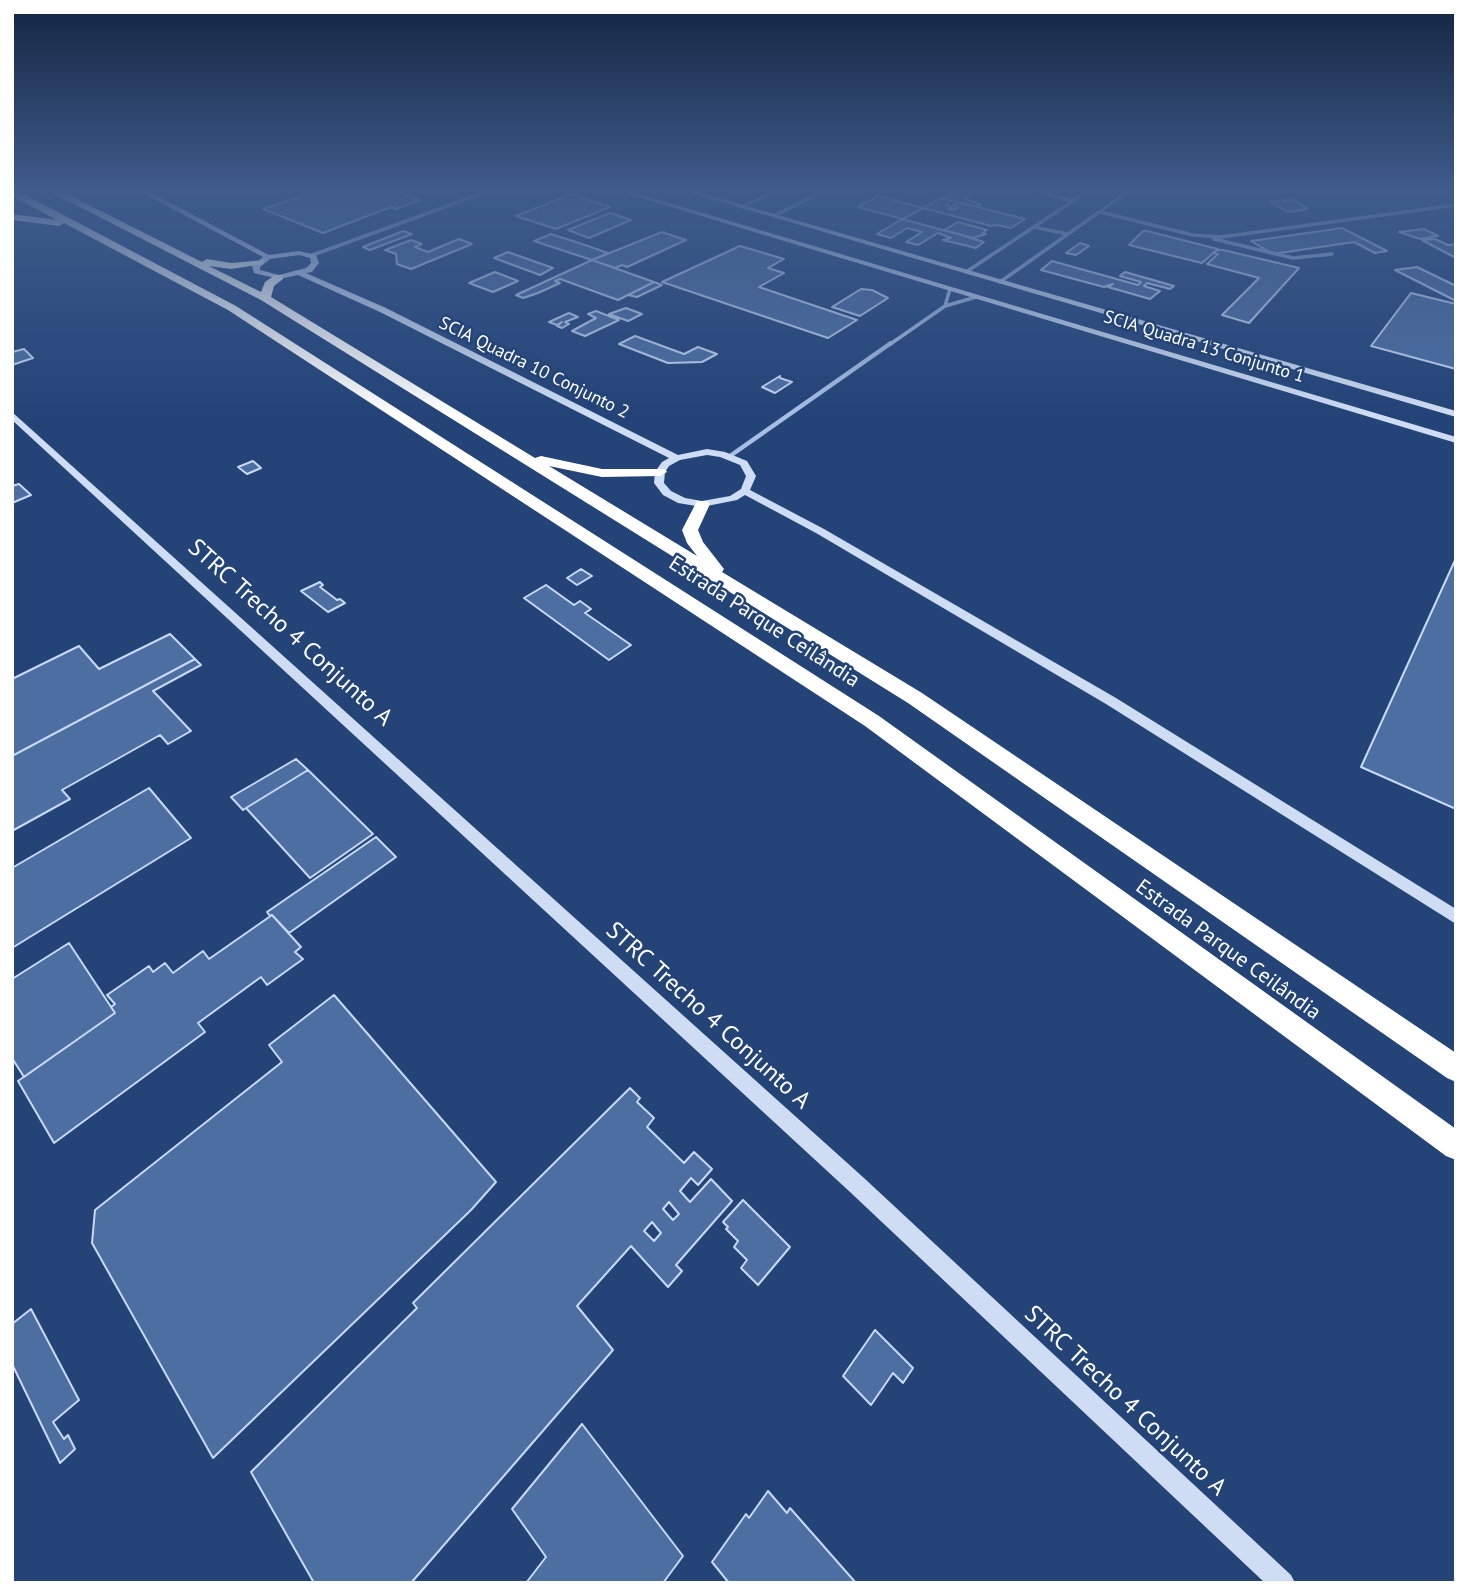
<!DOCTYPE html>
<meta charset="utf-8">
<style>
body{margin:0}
#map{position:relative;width:1468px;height:1595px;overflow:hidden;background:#244478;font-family:"PT Sans",sans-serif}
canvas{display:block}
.frame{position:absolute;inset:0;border:14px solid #fff;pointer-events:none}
</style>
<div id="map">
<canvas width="1468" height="1595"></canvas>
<div class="frame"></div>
</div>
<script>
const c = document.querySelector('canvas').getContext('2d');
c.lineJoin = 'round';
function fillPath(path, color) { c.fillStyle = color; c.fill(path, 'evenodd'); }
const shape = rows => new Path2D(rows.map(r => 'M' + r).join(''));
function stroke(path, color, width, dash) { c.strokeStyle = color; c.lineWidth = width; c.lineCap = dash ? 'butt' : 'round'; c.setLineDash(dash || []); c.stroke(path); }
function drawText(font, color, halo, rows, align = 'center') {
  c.font = font + ' "PT Sans",sans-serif'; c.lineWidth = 5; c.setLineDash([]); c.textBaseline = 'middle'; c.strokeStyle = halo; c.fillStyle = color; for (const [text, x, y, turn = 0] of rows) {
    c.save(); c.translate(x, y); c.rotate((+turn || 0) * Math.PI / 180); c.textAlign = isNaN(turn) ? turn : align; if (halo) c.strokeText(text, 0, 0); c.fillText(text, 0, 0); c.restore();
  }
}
const building = shape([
 [316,191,395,191,420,200,396,209,391,207,323,233,263,209,316,191],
 [953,191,976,191,964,198,981,205,977,207,941,198,953,191],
 [571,194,610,207,556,229,516,216,571,194],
 [878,196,923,208,903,219,858,207,878,196],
 [941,198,950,200,946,205,952,207,948,209,953,210,959,207,952,206,958,202,1025,219,1011,228,997,225,991,226,923,208,941,198],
 [1294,200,1308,209,1288,212,1270,202,1294,200],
 [610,213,631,220,589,238,568,230,610,213],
 [902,219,961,235,984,242,976,248,943,240,951,238,938,233,918,245,906,242,922,232,907,228,891,238,877,234,902,219],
 [958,222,987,230,982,233,986,234,973,238,944,230,958,222],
 [1342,228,1387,251,1375,253,1354,242,1273,254,1251,241,1342,228],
 [1424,229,1438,236,1420,239,1399,232,1424,229],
 [403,231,412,234,370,250,363,247,403,231],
 [1143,231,1147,231,1218,249,1202,263,1129,245,1143,231],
 [662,232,686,240,627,267,622,265,615,268,592,260,662,232],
 [551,234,585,245,608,253,592,260,534,241,551,234],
 [459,239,472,244,411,269,397,264,396,254,385,250,411,240,422,244,415,247,428,252,459,239],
 [1435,239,1448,245,1456,244,1456,258,1422,240,1435,239],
 [1080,243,1089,246,1076,255,1066,253,1080,243],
 [740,246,784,259,768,268,784,273,759,287,857,320,828,338,662,282,740,246],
 [1217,250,1223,250,1299,268,1249,323,1222,315,1259,278,1207,264,1218,254,1213,253,1217,250],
 [508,252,553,268,540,275,494,258,508,252],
 [592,260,654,282,618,300,560,279,555,281,560,283,538,293,523,298,516,295,592,260],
 [1052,261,1138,285,1141,282,1120,276,1125,272,1174,286,1170,289,1147,283,1144,286,1160,291,1150,299,1108,287,1113,284,1104,287,1041,270,1052,261],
 [1417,267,1456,286,1456,301,1395,270,1417,267],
 [495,272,518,281,493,292,469,283,495,272],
 [654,282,662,285,637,297,628,295,654,282],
 [861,289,872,290,888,298,860,316,832,307,861,289],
 [1411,293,1456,304,1456,369,1371,346,1411,293],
 [626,308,642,314,628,321,609,314,626,308],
 [596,311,619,320,585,336,572,331,596,318,588,314,596,311],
 [569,313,578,317,565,322,569,324,562,328,557,326,562,322,557,325,549,322,569,313],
 [635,336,684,354,698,347,717,354,702,362,668,363,619,344,635,336],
 [24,349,33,358,12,365,12,352,24,349],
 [780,376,780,378,792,382,775,393,762,387,780,376],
 [253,461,261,468,247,474,238,467,253,461],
 [19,484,31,495,12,503,12,486,19,484],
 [1456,558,1456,809,1361,767,1456,558],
 [581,569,592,576,577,585,567,578,581,569],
 [320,582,323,585,320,587,337,600,340,599,345,603,328,612,301,591,320,582],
 [546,585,574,605,580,601,591,609,585,613,631,645,609,660,524,598,546,585],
 [170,634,195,659,12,756,12,679,79,646,99,669,170,634],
 [195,659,201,665,153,691,191,731,168,744,160,735,62,790,70,799,12,831,12,756,195,659],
 [296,759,308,770,246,808,243,810,231,797,296,759],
 [308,770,373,834,310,878,246,808,308,770],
 [149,788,191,838,12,948,12,868,149,788],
 [376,837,396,857,289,933,272,915,270,916,267,912,376,837],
 [272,915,301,947,295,952,303,959,267,985,261,977,198,1023,205,1032,54,1143,18,1081,115,1013,111,1007,115,1004,107,995,149,966,153,972,165,963,173,973,203,951,209,959,272,915],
 [69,943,115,1013,24,1077,12,1058,12,979,69,943],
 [334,995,496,1182,471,1210,213,1458,92,1243,95,1210,282,1062,269,1045,334,995],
 [630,1088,640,1098,637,1102,654,1118,647,1127,684,1163,694,1152,712,1169,698,1185,691,1178,680,1191,690,1202,711,1179,732,1201,676,1265,682,1271,668,1287,631,1246,577,1306,613,1350,411,1583,314,1583,251,1472,417,1308,413,1303,630,1088],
 [669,1202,679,1214,673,1220,663,1209,669,1202],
 [652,1222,661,1233,654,1241,644,1231,652,1222],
 [743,1200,790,1247,758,1285,741,1268,747,1260,734,1247,738,1241,726,1229,728,1227,723,1222,743,1200],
 [31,1309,79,1400,53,1422,64,1439,68,1435,75,1449,60,1463,12,1364,12,1324,31,1309],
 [875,1330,913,1368,903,1383,893,1373,871,1405,843,1376,875,1330],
 [582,1424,683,1556,663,1583,526,1583,546,1557,512,1509,582,1424],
 [768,1491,787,1513,790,1508,856,1583,729,1583,712,1562,746,1514,749,1518,768,1491]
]);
fillPath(building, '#4c6ea1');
stroke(building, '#c8d9f3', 2);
stroke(shape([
 [1034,191,1073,201],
 [742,207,776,191],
 [1100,212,1193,235,1221,237,1456,205],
 [774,216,823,191],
 [1034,227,1067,234],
 [1214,239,1293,258,1332,254],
 [310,256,489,191],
 [966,272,1088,191],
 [1000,282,1129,191],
 [945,306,950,289],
 [889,345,945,306,976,297]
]), '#a6bee3', 3.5);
stroke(shape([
 [730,456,891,343]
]), '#a6bee3', 4.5);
fillPath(shape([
 [139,191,148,191,269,255,299,251,316,255,319,263,312,272,306,273,386,308,678,455,707,449,725,452,747,461,756,476,750,490,824,529,1116,698,1456,909,1456,924,1106,704,816,533,745,495,737,500,702,507,678,503,663,495,654,483,655,472,662,462,669,458,380,312,298,275,279,279,254,273,252,266,263,257,139,191],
 [299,255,310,258,311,263,306,268,279,275,260,270,260,267,270,259,299,255],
 [707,455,720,457,740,465,746,476,741,489,730,496,702,501,685,498,671,491,664,483,665,472,669,466,680,460,707,455],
 [618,191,629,191,1456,437,1456,443,618,191],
 [684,191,695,191,1456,411,1456,417,684,191],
 [12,412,864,1178,1291,1575,1295,1583,1265,1583,850,1192,12,420,12,412]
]), '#ceddf3');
fillPath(shape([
 [12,191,18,191,236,306,879,716,1456,1129,1456,1160,1446,1156,865,726,228,310,64,223,59,226,12,220,12,214,57,220,12,196,12,191],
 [49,191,61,191,202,262,207,259,231,263,264,260,264,264,231,269,209,266,261,292,265,282,275,275,283,275,283,279,274,286,271,297,535,458,541,456,602,469,665,469,667,472,660,476,602,477,549,466,697,556,687,543,682,530,697,501,707,501,710,504,698,530,703,542,724,569,722,572,922,693,1456,1053,1456,1082,1447,1078,908,703,261,300,49,191]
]), '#fff');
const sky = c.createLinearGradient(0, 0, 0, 415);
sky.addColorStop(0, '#142542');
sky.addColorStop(0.46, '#3f5c8b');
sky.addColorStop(1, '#3f5c8b00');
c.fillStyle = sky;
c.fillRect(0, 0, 1468, 415);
drawText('18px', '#fff', '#244478', [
 ["SCIA Quadra 13 Conjunto 1",1204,347,17],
 ["SCIA Quadra 10 Conjunto 2",534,368,26]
]);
drawText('21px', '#fff', '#244478', [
 ["Estrada Parque Ceilândia",764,622,33],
 ["Estrada Parque Ceilândia",1228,950,36]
]);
drawText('24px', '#fff', '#244478', [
 ["STRC Trecho 4 Conjunto A",290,633,42],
 ["STRC Trecho 4 Conjunto A",708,1016,42],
 ["STRC Trecho 4 Conjunto A",1125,1401,43]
]);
</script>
